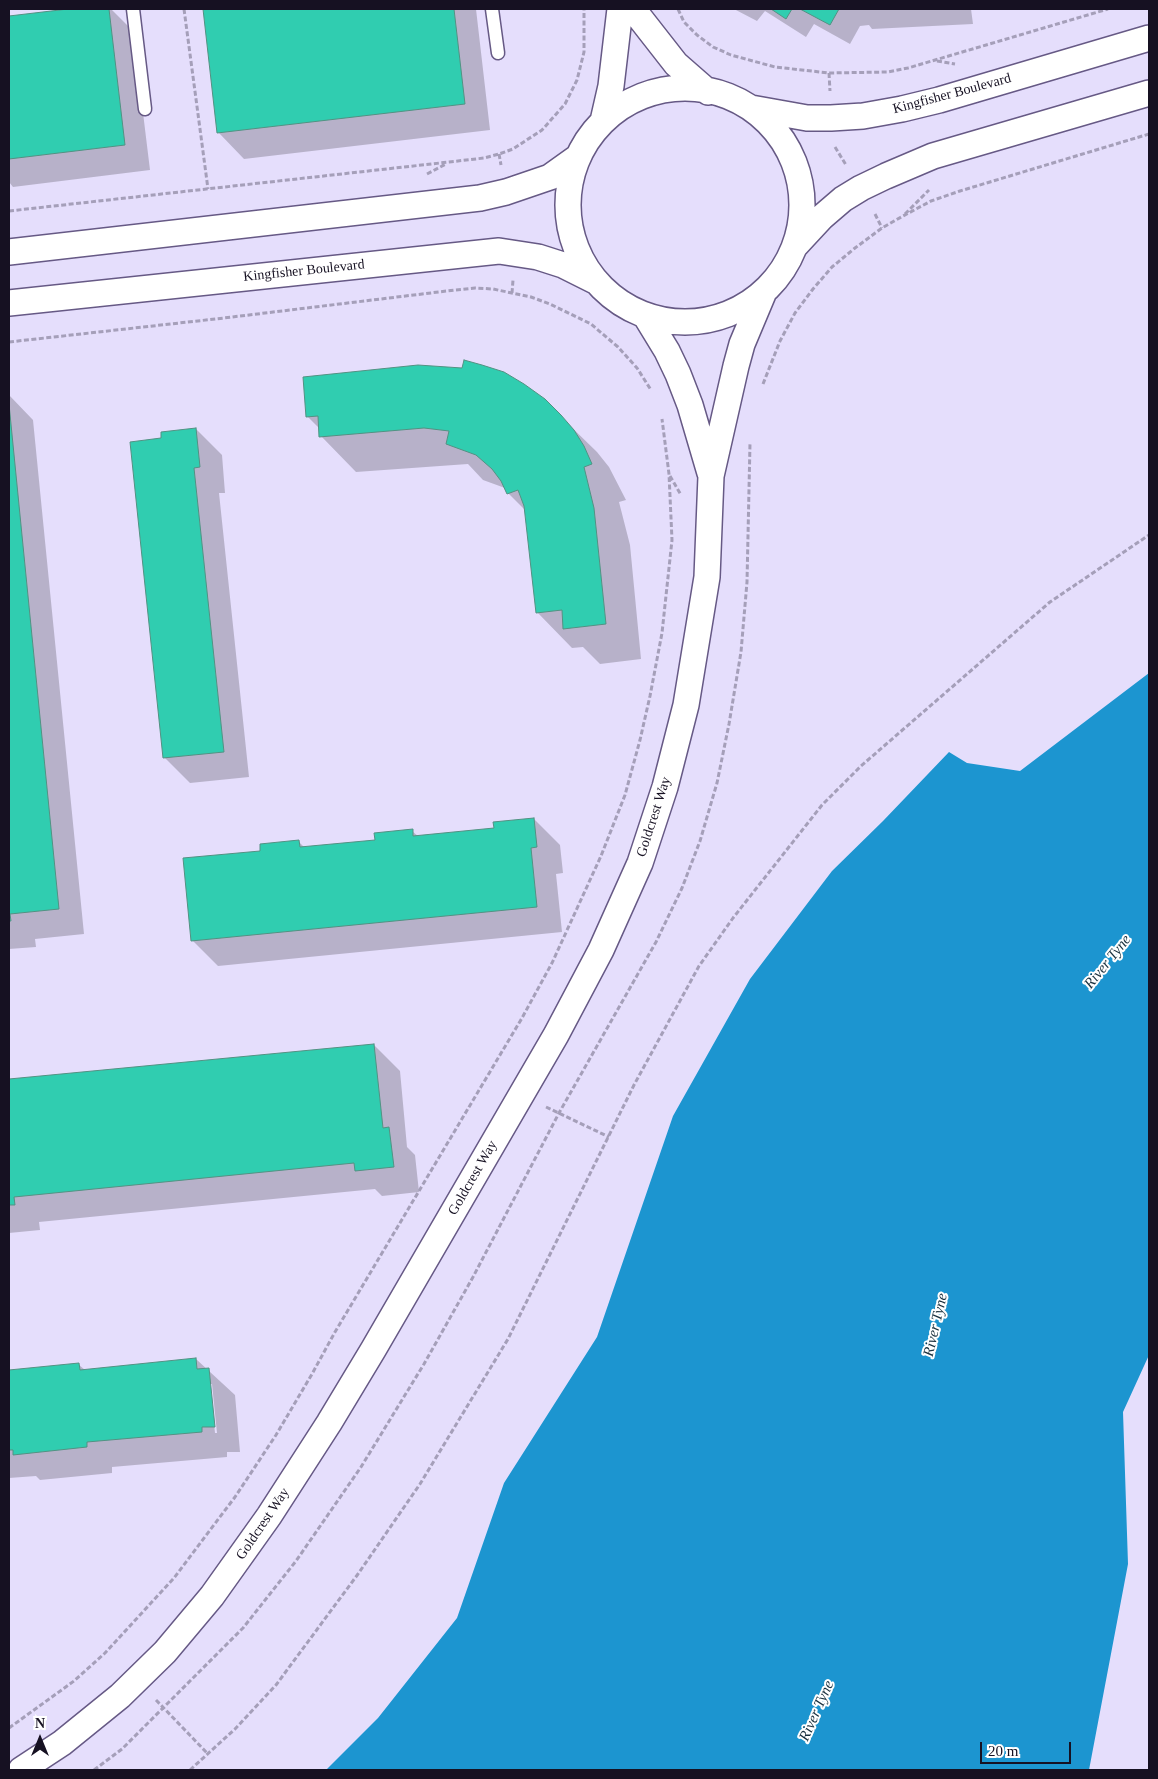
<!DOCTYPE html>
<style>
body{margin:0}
#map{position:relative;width:1158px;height:1779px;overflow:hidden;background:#e5defc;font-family:"Times New Roman",serif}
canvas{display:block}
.frame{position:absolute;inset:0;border:10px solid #161122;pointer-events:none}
.north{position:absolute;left:15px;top:1714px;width:50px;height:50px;-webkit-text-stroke:4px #fff;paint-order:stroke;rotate:0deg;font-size:14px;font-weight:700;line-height:20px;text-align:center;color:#161122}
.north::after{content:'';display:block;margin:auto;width:18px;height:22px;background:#161122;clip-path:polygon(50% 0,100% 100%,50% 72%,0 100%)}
.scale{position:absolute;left:980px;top:1742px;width:91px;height:22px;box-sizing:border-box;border:2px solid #161122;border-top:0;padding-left:6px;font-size:15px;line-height:18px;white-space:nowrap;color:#161122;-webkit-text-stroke:4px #fff;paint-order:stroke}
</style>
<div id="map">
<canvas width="1158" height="1779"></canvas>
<div class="frame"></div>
<div class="north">N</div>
<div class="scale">20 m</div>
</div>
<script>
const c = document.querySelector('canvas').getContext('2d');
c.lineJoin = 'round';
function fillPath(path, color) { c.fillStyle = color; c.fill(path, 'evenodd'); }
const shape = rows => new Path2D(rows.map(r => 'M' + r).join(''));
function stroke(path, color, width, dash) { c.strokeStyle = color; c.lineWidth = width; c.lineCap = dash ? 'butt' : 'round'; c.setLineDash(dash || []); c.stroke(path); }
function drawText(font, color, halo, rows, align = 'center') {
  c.font = font + ' "Times New Roman",serif'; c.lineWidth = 4; c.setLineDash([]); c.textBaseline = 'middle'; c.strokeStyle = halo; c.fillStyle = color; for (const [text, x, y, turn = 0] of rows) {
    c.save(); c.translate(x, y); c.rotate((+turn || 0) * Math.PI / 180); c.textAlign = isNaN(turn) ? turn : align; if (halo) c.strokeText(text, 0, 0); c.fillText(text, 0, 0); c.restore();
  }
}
fillPath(shape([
 [1149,673,1149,1355,1123,1412,1128,1564,1089,1770,326,1770,378,1718,457,1618,504,1483,597,1337,673,1116,750,979,832,871,883,821,949,752,967,763,1020,771]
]), '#1c95d0');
fillPath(shape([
 [78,9,111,9,133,31,150,170,13,187,9,182,9,17],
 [204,9,476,9,490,130,244,159,219,133],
 [734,9,971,9,973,24,872,29,869,25,860,26,850,44,814,24,806,37,765,11,757,21],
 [304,378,560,416,597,452,609,467,626,500,619,502,630,545,641,659,600,664,583,647,572,648,537,612,526,511,508,493,505,488,483,480,468,464,356,472,321,436,320,429,307,416],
 [9,395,33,420,84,934,35,939,36,947,9,949],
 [196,429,222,455,225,493,219,493,249,777,190,783,164,757,162,439],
 [534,819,560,845,563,873,556,874,562,932,218,966,192,940,262,852,298,841,305,848,376,841,412,831,419,837,495,829],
 [374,1045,400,1071,407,1147,415,1155,419,1192,382,1196,375,1189,39,1222,40,1230,9,1233,9,1081],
 [196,1359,235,1395,240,1452,227,1452,227,1457,112,1467,112,1473,40,1480,36,1476,9,1478,9,1371,78,1364,85,1370],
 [210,1384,212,1384,217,1433,215,1433]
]), '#0003');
const building = shape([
 [68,9,109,9,125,145,9,159,9,16,68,9],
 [203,9,454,9,465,104,217,133,203,9],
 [771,9,792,9,786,19,771,9],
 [800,9,839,9,830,25,800,9],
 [464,360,482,365,504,372,524,384,545,399,561,415,574,430,584,446,592,464,584,467,594,508,606,624,563,629,562,610,536,613,524,506,518,490,507,494,501,481,492,469,476,455,446,444,449,431,424,428,319,437,318,416,306,417,303,377,418,365,462,368,464,360],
 [9,404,59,909,10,914,11,921,9,921,9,404],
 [196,428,200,467,194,468,224,752,163,758,130,442,161,438,161,432,196,428],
 [534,818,537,847,531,848,537,907,191,941,183,858,260,851,260,844,299,840,300,847,375,840,374,833,413,829,413,836,494,828,493,822,534,818],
 [374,1044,383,1128,389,1127,394,1167,355,1171,354,1163,14,1197,15,1205,9,1205,9,1079,374,1044],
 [196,1358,197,1369,209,1368,215,1427,202,1427,202,1432,87,1442,87,1447,13,1455,13,1450,9,1450,9,1370,79,1363,80,1370,196,1358]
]);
fillPath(building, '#30cdb0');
stroke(building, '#529182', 1);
const service = shape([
 [133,9,145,109],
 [492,9,498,53]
]);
const minor = shape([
 [633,9,676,64,708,92],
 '568 205a117 117 0 1 1 234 0a117 117 0 1 1-234 0Z',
 [751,108,807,118,831,118,863,116,902,109,939,100,1149,38],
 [603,121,611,86,620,9],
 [796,245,822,217,843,199,861,188,886,176,933,156,1149,93],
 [9,252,480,198,506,192,550,177,578,157],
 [9,303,499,251,538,257,563,265,595,281],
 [645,315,667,351,678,374,690,405,710,473],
 [21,1770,62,1743,120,1696,165,1652,212,1596,269,1516,329,1423,373,1350,556,1035,601,950,640,863,665,787,686,705,707,577,711,476,736,366,742,344,763,294]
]);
stroke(service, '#665985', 15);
stroke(minor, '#665985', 28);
stroke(shape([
 [184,9,208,189],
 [678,9,684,22,697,35,713,47,731,55,775,67,829,73,888,72,908,68,1108,9],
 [937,61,955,64],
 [829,73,830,91],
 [835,147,846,165],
 [499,154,501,165],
 [427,174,446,164],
 [9,211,449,162,484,158,499,154,513,149,542,130,565,104,577,80,584,52,584,9],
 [875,214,882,228],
 [905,214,929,190],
 [512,293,513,280],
 [9,342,224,318,455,290,475,288,493,289,531,297,550,304,591,324,618,347,637,368,651,390],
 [763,384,780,341,795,313,813,289,832,267,855,248,882,228,903,216,931,201,960,191,1149,134],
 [670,476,681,495],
 [546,1107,609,1137],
 [156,1700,208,1754],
 [9,1728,74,1681,105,1653,174,1578,235,1497,276,1435,312,1374,335,1332,522,1018,552,963,601,856,625,795,640,740,650,696,662,633,672,540,669,474,662,419],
 [94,1770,122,1749,243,1628,296,1561,361,1467,424,1364,473,1277,559,1113,656,942,682,888,700,841,717,783,729,724,741,652,747,582,750,443],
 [190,1770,235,1729,276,1685,358,1574,420,1484,508,1339,634,1085,699,966,733,918,822,805,861,766,1050,602,1149,535]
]), '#a59fb9', 3, [5, 2.5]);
stroke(service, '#fff', 12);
stroke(minor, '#fff', 25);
drawText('14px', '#161122', '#fff', [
 ["Kingfisher Boulevard",952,94,-15],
 ["Kingfisher Boulevard",304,271,-6],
 ["Goldcrest Way",654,817,-72],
 ["Goldcrest Way",473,1178,-60],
 ["Goldcrest Way",263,1524,-56]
]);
drawText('italic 15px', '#19303e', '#fff', [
 ["River Tyne",1108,962,-51],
 ["River Tyne",936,1325,-77],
 ["River Tyne",817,1711,-66]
]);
</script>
